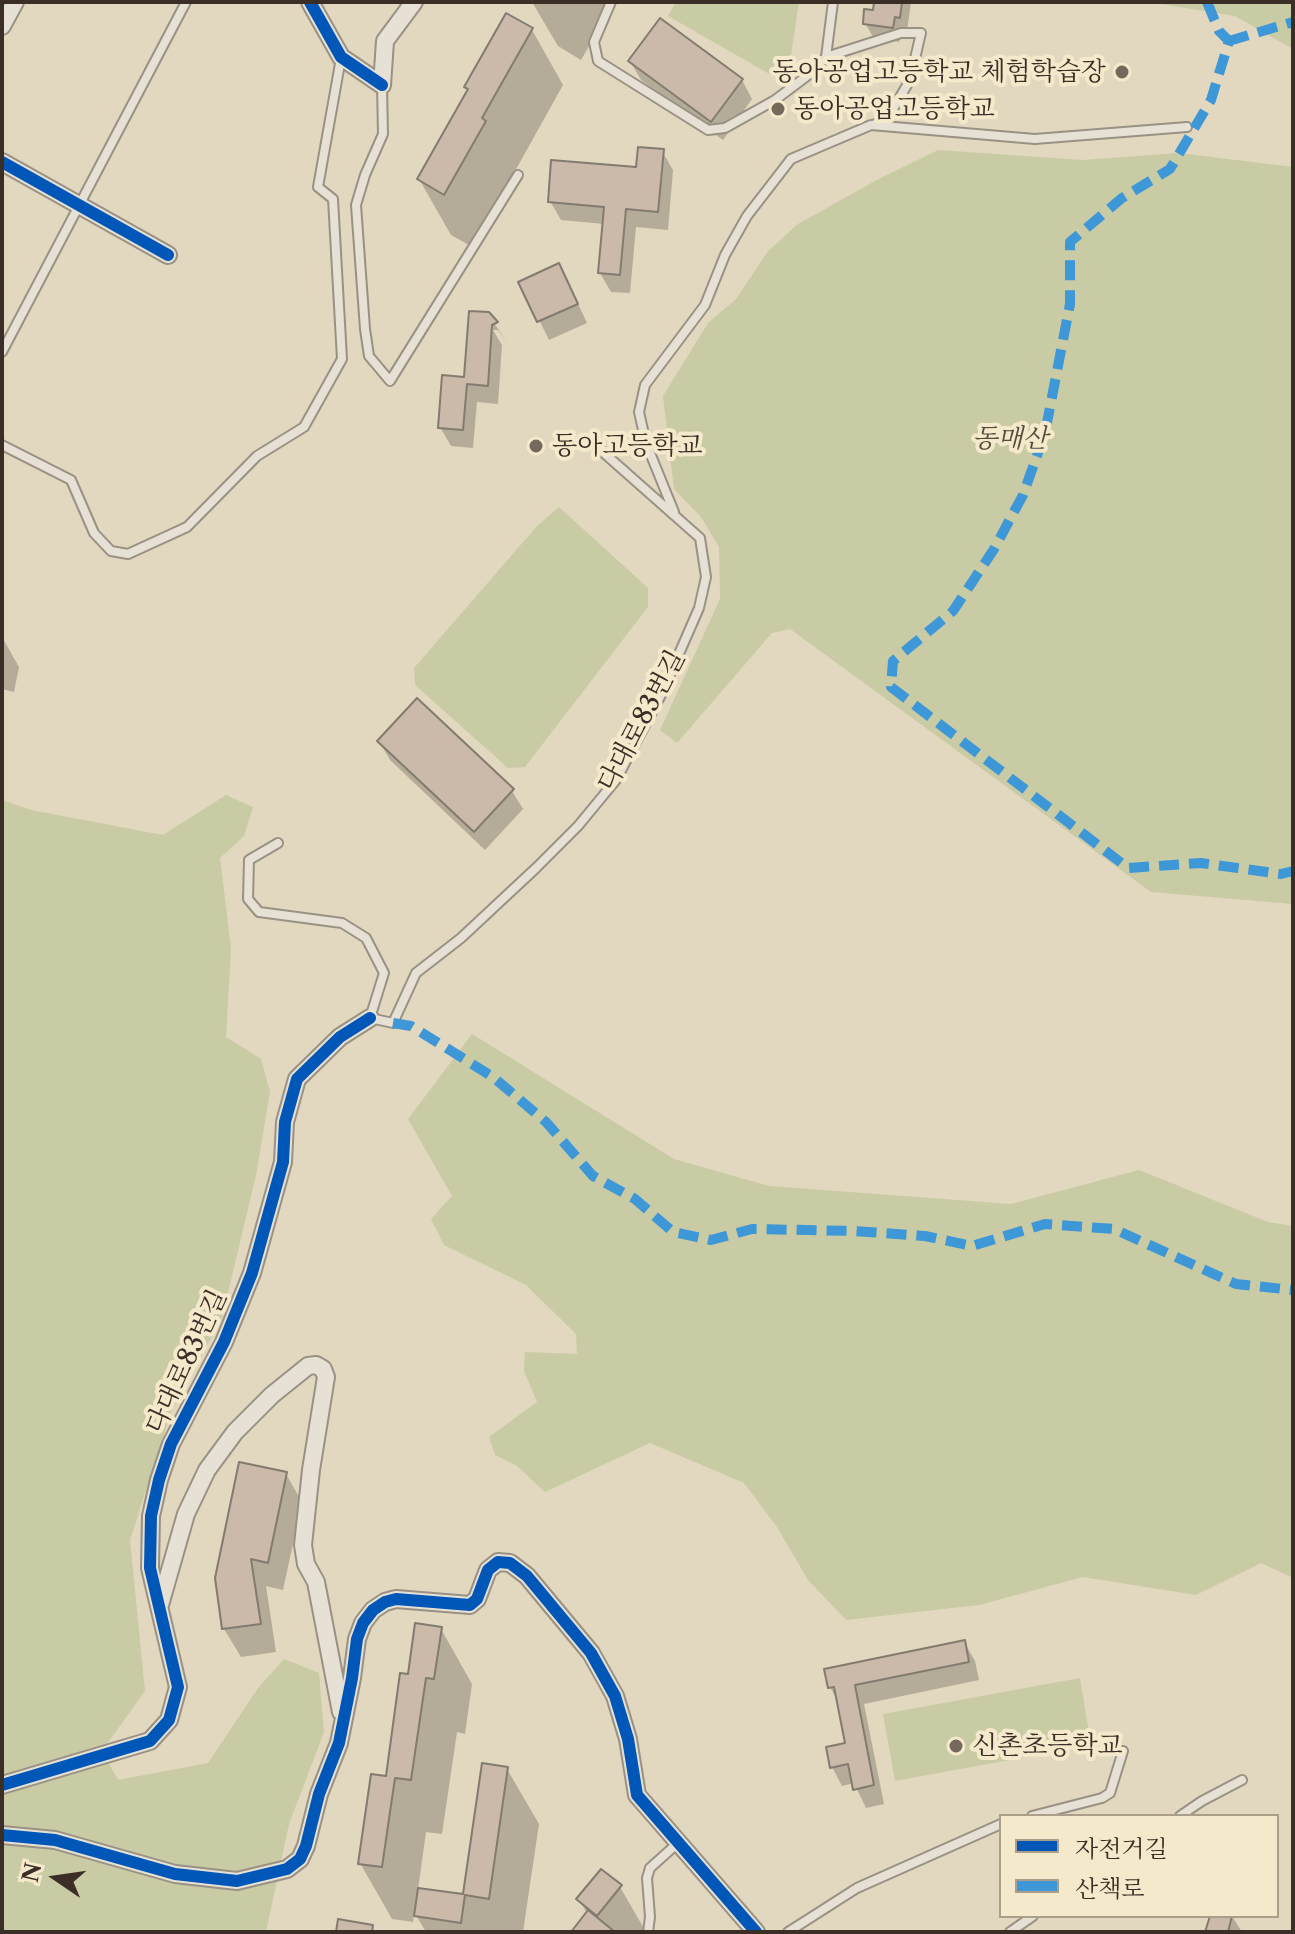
<!DOCTYPE html>
<meta charset="utf-8">
<style>
body{margin:0}
#map{position:relative;width:1295px;height:1934px;overflow:hidden;background:#e2d7bf;font-family:"Libre Caslon Text","Noto Serif KR",serif}
canvas{display:block}
.frame{position:absolute;inset:0;border:4px solid #3b2e26;pointer-events:none}
.legend{position:absolute;left:999px;top:1814px;width:280px;height:104px;box-sizing:border-box;background:#f5e9cc;border:2px solid #ab9e8a;margin:0;padding:10px 14px;list-style:none;font-size:24px;color:#3b2e26}
.legend li{display:flex;align-items:center;gap:16px;height:40px}
.legend b{width:40px;border:2px solid #ab9e8a}
.north{position:absolute;left:16px;top:1838px;width:80px;height:80px;-webkit-text-stroke:6px #f5e9cc;paint-order:stroke;rotate:283deg;font-size:22px;font-weight:700;line-height:32px;text-align:center;color:#3b2e26}
.north::after{content:'';display:block;margin:auto;width:28px;height:36px;background:#3b2e26;clip-path:polygon(50% 0,100% 100%,50% 72%,0 100%)}
</style>
<div id="map">
<canvas width="1295" height="1934"></canvas>
<div class="frame"></div>
<ul class="legend">
<li><b style="height:10px;background:#0057b8"></b>자전거길</li>
<li><b style="height:10px;background:#3e97d6"></b>산책로</li>
</ul>
<div class="north">N</div>
</div>
<script>
const c = document.querySelector('canvas').getContext('2d');
c.lineJoin = 'round';
function fillPath(path, color) { c.fillStyle = color; c.fill(path, 'evenodd'); }
const shape = rows => new Path2D(rows.map(r => 'M' + r).join(''));
function stroke(path, color, width, dash) { c.strokeStyle = color; c.lineWidth = width; c.lineCap = dash ? 'butt' : 'round'; c.setLineDash(dash || []); c.stroke(path); }
function drawText(font, color, halo, rows, align = 'center') {
  c.font = font + ' "Libre Caslon Text","Noto Serif KR",serif'; c.lineWidth = 8; c.setLineDash([]); c.textBaseline = 'middle'; c.strokeStyle = halo; c.fillStyle = color; for (const [text, x, y, turn = 0] of rows) {
    c.save(); c.translate(x, y); c.rotate((+turn || 0) * Math.PI / 180); c.textAlign = isNaN(turn) ? turn : align; if (halo) c.strokeText(text, 0, 0); c.fillText(text, 0, 0); c.restore();
  }
}
fillPath(shape([
 [676,2,799,2,790,62,780,80,668,16],
 [1149,2,1293,2,1293,49,1235,16],
 [938,150,1083,160,1179,153,1293,167,1293,904,1151,892,790,629,772,633,677,743,660,730,720,599,719,547,701,517,674,489,663,396,708,323,736,299,768,251,798,224,875,181],
 [559,507,648,588,648,607,525,767,508,768,415,685,414,668,537,526],
 [226,795,253,807,244,836,220,858,231,948,226,1037,261,1059,270,1092,256,1175,222,1318,171,1412,130,1540,145,1691,102,1751,118,1780,208,1763,258,1688,284,1659,319,1673,324,1732,289,1824,266,1932,2,1932,2,800,31,810,163,835],
 [472,1034,674,1159,769,1186,1011,1204,1139,1170,1268,1222,1293,1226,1293,1578,1261,1563,1196,1595,1083,1577,979,1605,846,1620,808,1580,777,1527,744,1483,650,1443,545,1492,517,1466,495,1455,489,1437,537,1402,524,1371,525,1352,577,1354,576,1334,526,1285,444,1245,431,1219,452,1196,408,1119],
 [1080,1678,1091,1745,895,1781,883,1714]
]), '#c9cba5');
fillPath(shape([
 [532,2,604,2,609,12,581,60,558,46],
 [876,2,911,2,907,31,903,31,899,42,873,37,865,23,875,12],
 [532,30,563,85,514,173,516,177,476,249,451,235,419,179,469,91,466,87],
 [630,61,742,80,752,99,723,140,641,80],
 [662,151,673,170,668,230,636,227,630,293,611,292,600,273,604,224,561,220,550,201,638,169],
 [521,283,569,284,587,323,549,340],
 [488,314,507,342,498,330,493,330,502,345,498,404,477,402,473,448,451,446,440,427,466,379],
 [2,637,19,667,14,692,2,689],
 [379,741,512,791,523,809,485,850,390,760],
 [286,1474,302,1502,283,1590,266,1586,276,1652,241,1657,224,1629,217,1578],
 [441,1629,472,1684,465,1734,457,1732,442,1834,426,1832,418,1890,464,1897,507,1769,539,1824,523,1932,426,1932,414,1912,413,1922,392,1919,360,1863,387,1779,409,1676],
 [964,1642,975,1661,979,1680,864,1704,884,1804,866,1808,854,1783,842,1786,832,1767,848,1744,840,1705,830,1687],
 [620,1887,646,1932,574,1932,588,1915,579,1900],
 [1212,1916,1232,1916,1242,1932,1207,1932]
]), '#0003');
const building = shape([
 [874,2,902,2,900,18,895,17,893,28,863,24,864,9,873,10,874,2],
 [506,13,533,28,482,118,486,121,444,195,417,179,468,89,464,87,506,13],
 [660,18,743,79,711,122,628,61,660,18],
 [638,147,664,149,658,212,626,209,620,275,598,273,604,207,548,202,551,160,636,167,638,147],
 [559,263,578,304,537,322,518,282,559,263],
 [469,311,489,312,498,322,492,325,488,386,467,384,463,430,438,428,442,375,464,377,469,311],
 [417,698,514,789,474,832,377,741,417,698],
 [239,1462,287,1472,268,1563,251,1559,261,1624,222,1629,215,1578,239,1462],
 [415,1623,442,1627,434,1679,426,1678,411,1780,395,1778,382,1867,358,1864,371,1774,386,1776,400,1673,408,1674,415,1623],
 [965,1640,969,1662,855,1685,874,1785,853,1790,848,1764,830,1768,826,1747,845,1743,834,1687,828,1688,824,1669,965,1640],
 [482,1763,508,1767,489,1899,465,1895,461,1923,414,1916,418,1888,463,1894,482,1763],
 [601,1869,622,1885,597,1916,576,1899,601,1869],
 [588,1910,615,1932,571,1932,588,1910],
 [1210,1916,1232,1916,1228,1932,1205,1932,1210,1916],
 [338,1919,373,1925,372,1932,336,1932,338,1919]
]);
fillPath(building, '#cbb9a9');
stroke(building, '#827b6f', 2);
const service = shape([
 [611,2,594,42,598,61,708,130,725,128,775,100,811,73,826,57,901,33,921,33,910,80,886,121,875,124],
 [826,57,833,2],
 [382,85,383,134,365,175,356,205,365,329,369,356,390,381,518,175],
 [2,352,186,2],
 [2,445,71,480,94,533,111,551,128,554,187,527,257,456,304,427,342,359,333,199,318,187,341,58],
 [674,512,646,443,639,412,645,385,705,305,725,255,747,216,791,159,871,125,1035,139,1187,127],
 [278,843,249,860,248,899,259,912,342,923,366,938,384,973,370,1018,393,1023,416,973,461,938,536,868,578,826,616,780,661,695,699,608,706,577,700,538,596,446],
 [1032,1816,1102,1798,1110,1793,1123,1751],
 [1180,1816,1202,1801,1242,1780],
 [648,1932,650,1917,647,1878,650,1868,679,1842],
 [788,1932,857,1888,1001,1824],
 [1010,1932,1033,1916]
]);
const minor = shape([
 [310,2,341,57,382,85],
 [2,26,15,2],
 [382,85,385,41,414,2],
 [2,162,168,255],
 [160,1605,186,1514,207,1470,235,1432,272,1395,308,1366,316,1365,323,1369,326,1377,311,1470,303,1545,306,1564,316,1582,341,1712],
 [2,1785,150,1741,169,1720,178,1687,150,1568,151,1516,159,1480,171,1444,224,1342,252,1273,283,1162,285,1122,297,1079,340,1037,370,1018],
 [2,1835,55,1840,175,1874,237,1881,287,1869,300,1859,306,1846,319,1794,339,1743,352,1678,357,1639,363,1623,373,1610,385,1602,396,1599,470,1605,477,1599,488,1570,498,1562,510,1563,527,1576,591,1653,615,1696,628,1739,637,1795,756,1932]
]);
stroke(service, '#999284', 12);
stroke(minor, '#999284', 20);
stroke(service, '#e7e1d5', 8);
stroke(minor, '#e7e1d5', 16);
stroke(shape([
 [1207,2,1219,31,1229,41,1211,100,1170,169,1122,198,1070,242,1070,304,1045,433,1023,495,994,549,953,611,893,661,891,687,1128,868,1201,863,1281,874,1293,871],
 [1229,41,1293,22],
 [393,1023,411,1026,493,1077,546,1122,593,1176,635,1199,673,1232,711,1240,752,1229,854,1231,925,1236,972,1246,1045,1224,1114,1229,1236,1284,1293,1290]
]), '#3e97d6', 10, [20, 10]);
stroke(shape([
 [310,2,341,57,382,85],
 [2,162,168,255],
 [2,1785,150,1741,169,1720,178,1687,150,1568,151,1516,159,1480,171,1444,224,1342,252,1273,283,1162,285,1122,297,1079,340,1037,370,1018],
 [2,1835,55,1840,175,1874,237,1881,287,1869,300,1859,306,1846,319,1794,339,1743,352,1678,357,1639,363,1623,373,1610,385,1602,396,1599,470,1605,477,1599,488,1570,498,1562,510,1563,527,1576,591,1653,615,1696,628,1739,637,1795,756,1932]
]), '#0057b8', 12);
for (const [x, y, r, color] of [
 [1122,72,8,"#75695c"],
 [778,109,8,"#75695c"],
 [536,446,8,"#75695c"],
 [956,1746,8,"#75695c"]
]) { const dot = new Path2D(); dot.arc(x, y, r, 0, 2 * Math.PI); c.fillStyle = color; c.fill(dot); stroke(dot, '#f5e9cc', 3); }
drawText('26px', '#3b2e26', '#f5e9cc', [
 ["동아공업고등학교 체험학습장",1106,72,"right"],
 ["동아공업고등학교",794,109],
 ["동아고등학교",552,446],
 ["신촌초등학교",972,1746]
], 'left');
drawText('italic 26px', '#534c3b', '#f5e9cc', [
 ["동매산",1010,439]
]);
drawText('26px', '#3b2e26', '#f5e9cc', [
 ["다대로83번길",642,721,-62],
 ["다대로83번길",187,1362,-65]
]);
</script>
